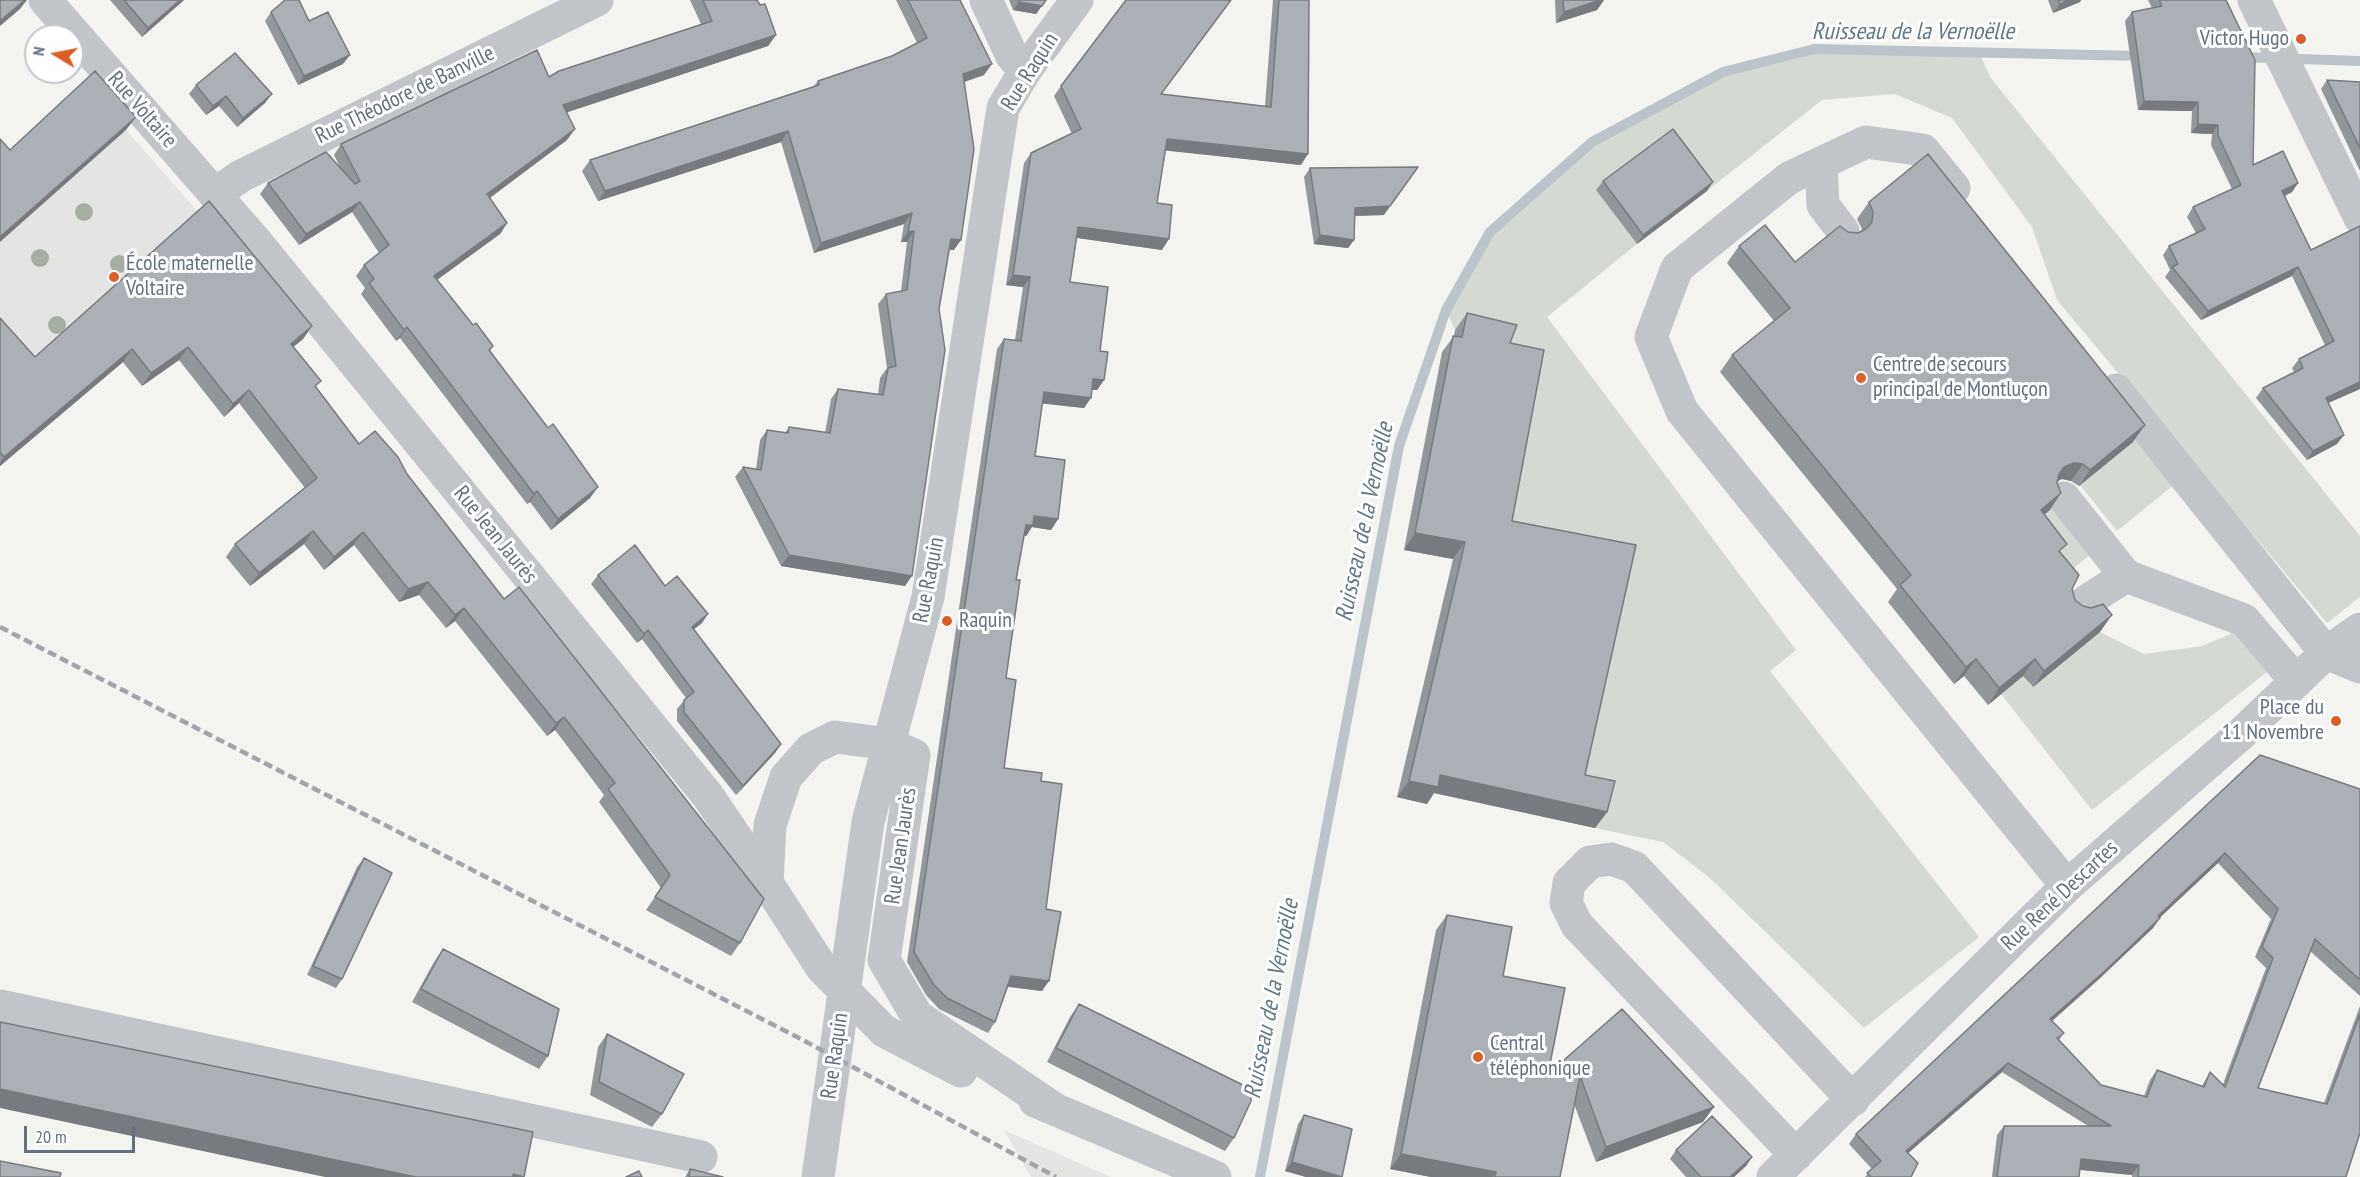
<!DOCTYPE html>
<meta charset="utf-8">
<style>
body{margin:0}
#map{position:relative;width:2360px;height:1177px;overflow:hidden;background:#f3f4ef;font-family:"PT Sans Narrow",sans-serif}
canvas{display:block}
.north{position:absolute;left:24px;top:24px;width:60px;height:60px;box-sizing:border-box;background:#fff;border:2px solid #c1c6cc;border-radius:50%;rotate:280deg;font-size:16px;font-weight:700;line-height:24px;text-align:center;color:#637180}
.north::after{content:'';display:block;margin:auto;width:21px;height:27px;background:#dd5e26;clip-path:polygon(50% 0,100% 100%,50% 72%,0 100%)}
.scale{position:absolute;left:24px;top:1126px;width:111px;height:27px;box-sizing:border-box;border:3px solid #637180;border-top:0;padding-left:8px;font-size:18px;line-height:21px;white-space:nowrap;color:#637180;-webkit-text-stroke:4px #fff;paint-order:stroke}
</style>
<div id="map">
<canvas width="2360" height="1177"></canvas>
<div class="north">N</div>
<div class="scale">20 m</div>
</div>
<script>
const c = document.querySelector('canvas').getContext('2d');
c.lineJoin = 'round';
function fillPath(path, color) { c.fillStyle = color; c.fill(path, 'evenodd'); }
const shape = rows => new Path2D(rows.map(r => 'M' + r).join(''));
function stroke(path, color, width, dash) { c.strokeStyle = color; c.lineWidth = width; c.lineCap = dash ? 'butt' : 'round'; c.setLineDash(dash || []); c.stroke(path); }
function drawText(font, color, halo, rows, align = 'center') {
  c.font = font + ' "PT Sans Narrow",sans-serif'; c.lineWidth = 6; c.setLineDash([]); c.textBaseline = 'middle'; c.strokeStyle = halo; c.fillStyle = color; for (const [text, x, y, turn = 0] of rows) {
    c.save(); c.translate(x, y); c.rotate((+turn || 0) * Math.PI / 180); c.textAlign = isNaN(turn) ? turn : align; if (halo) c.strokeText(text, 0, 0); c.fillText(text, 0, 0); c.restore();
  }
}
fillPath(shape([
 [86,84,200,214,151,337,174,364,142,386,122,362,0,466,0,163],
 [1004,1130,1111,1177,1031,1177]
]), '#e4e5e3');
fillPath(shape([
 [1814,49,1980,54,1990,77,2360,536,2360,597,2327,623,2057,300,2032,227,1952,118,1895,94,1822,100,1707,191,1666,138,1597,190,1637,244,1547,317,1796,650,1770,671,1979,937,1864,1028,1710,878,1663,842,1595,828,1603,798,1573,792,1455,330,1446,310,1490,232,1592,142,1723,72],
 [2138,438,2175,484,2117,531,2080,485],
 [2052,508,2090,555,2058,581,2029,527],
 [2100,632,2144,654,2202,646,2233,633,2267,672,2092,810,2001,694,2023,676,2032,687]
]), '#d4dad1');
stroke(shape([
 [2240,57,2360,61],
 [1260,1177,1399,446,1446,310,1490,232,1592,142,1723,72,1814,49,2143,56]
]), '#bac4ca', 10);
stroke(shape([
 [45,0,253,238,708,796,767,883],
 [986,0,1012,56,1025,71],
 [2254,0,2360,218],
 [1821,163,1823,205,1843,231],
 [1954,188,1923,150,1866,142,1789,178,1677,268,1651,337,1682,411,2067,886],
 [216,193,241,176,597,0],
 [2116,390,2326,653,2360,667],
 [2064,498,2126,576,2244,620,2296,681],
 [2079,606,2126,576],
 [767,883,770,825,786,777,811,749,835,737,889,744,914,755,884,960,917,1016,1056,1110],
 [0,1006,701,1157],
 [1035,1101,1215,1177],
 [1796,1155,1577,925,1566,903,1569,883,1590,862,1611,859,1634,867,1853,1100],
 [818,1177,868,822,928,597,1003,108,1025,71,1077,0],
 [1773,1177,2067,886,2241,734,2326,653,2360,629]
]), '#c1c4c8', 33);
stroke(shape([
 [0,627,799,1038,1056,1177]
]), '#a0a5ab', 4.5, [9, 4.5]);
stroke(shape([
 [767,883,822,968,884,1031,961,1071]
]), '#c1c4c8', 33);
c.fillStyle = '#a5afa1';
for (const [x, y] of [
 [84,212],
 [40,258],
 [119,264],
 [57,325]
]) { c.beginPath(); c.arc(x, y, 9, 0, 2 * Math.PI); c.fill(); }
fillPath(shape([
 [110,0,184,0,142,37],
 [690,0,757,0,776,35,768,46,567,112,567,140,490,198,507,223,500,234,437,280,473,325,493,346,490,351,590,498,551,530,530,502,527,504,400,338,396,341,361,294,365,288,356,276,364,265,379,253,352,212,299,245,260,194,268,183,340,167,334,155,341,144,549,77,701,24],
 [896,0,960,0,984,75,964,82,954,250,949,250,939,309,905,586,781,566,735,477,743,467,756,469,760,440,767,430,785,433,789,427,825,433,831,399,838,389,878,394,880,378,887,368,878,304,886,294,901,291,907,242,901,242,904,224,814,253,781,142,598,201,582,171,590,160,814,86,818,81,892,56,917,43],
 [1009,0,1046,0,1036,14,1013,10],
 [1273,0,1309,0,1301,165,1166,150,1157,203,1162,250,1077,238,1070,282,1100,351,1104,380,1097,390,1092,390,1084,408,1042,403,1035,456,1058,519,1051,530,1032,527,1026,536,1024,535,1016,580,1006,678,1004,768,1041,781,1046,909,1042,991,1008,987,995,1022,988,1033,939,1009,926,995,907,962,997,349,1004,339,1015,340,1023,287,1006,285,1024,163,1031,153,1072,134,1054,96,1061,86,1162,94,1265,106],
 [1555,0,1604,0,1597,10,1556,23],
 [2048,0,2081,0,2080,2,2053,13],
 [2148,0,2226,0,2253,165,2298,183,2292,192,2285,196,2311,250,2360,226,2360,389,2328,403,2337,444,2307,460,2256,398,2263,388,2294,372,2292,368,2299,359,2325,345,2292,276,2201,320,2165,277,2170,270,2163,255,2169,246,2196,233,2187,217,2193,207,2232,189,2211,145,2212,134,2191,133,2192,111,2138,110,2125,21,2132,12,2152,8],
 [271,12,309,21,343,64,298,85,265,21],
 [2327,80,2360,82,2360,171,2321,89],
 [196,85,265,103,237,127,219,106,206,115,189,94],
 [1310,168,1384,215,1355,216,1354,240,1348,248,1314,244,1304,177],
 [1603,181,1707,191,1637,244,1596,190],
 [1869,202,2133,442,2079,486,2071,481,2062,479,2058,481,2050,510,2044,515,2061,553,2075,600,2100,632,2033,687,2023,676,1988,705,1964,676,1954,684,1888,602,1897,589,1720,372,1732,355,1774,321,1727,263,1739,246,1795,262,1848,232,1858,233,1861,231,1862,229,1857,219],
 [1467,313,1510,343,1512,521,1585,775,1607,812,1595,828,1434,793,1427,804,1397,797,1453,559,1404,550,1442,352,1454,336,1455,330],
 [0,318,35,357,312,326,303,339,293,347,316,388,359,444,407,474,740,943,731,956,646,910,661,888,599,802,604,795,555,730,547,736,455,621,446,628,419,595,399,602,354,545,324,570,304,544,250,586,226,557,235,544,305,488,239,403,224,417,179,360,142,386,123,362,0,466],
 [598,575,665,586,702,623,693,630,781,744,775,753,736,795,677,721,677,709,686,698,642,639,637,643,591,584],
 [2260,755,2360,789,2360,996,2310,951,2258,1088,2324,1103,2360,1006,2360,1133,2346,1177,2132,1177,2132,1175,2080,1170,2079,1177,1992,1177,1997,1135,2004,1126,2088,1126,2002,1072,1908,1153,1911,1177,1865,1177,1872,1169,1849,1144,1856,1134],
 [2218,863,2271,919,2255,957,2266,968,2223,1084,2210,1072,2202,1086,2157,1070,2150,1080,2144,1096,2101,1085,2059,1040,2064,1033,2052,1021,2099,979,2153,928,2159,918],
 [364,858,342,979,336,988,307,975,357,867],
 [1447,915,1503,976,1548,1074,1622,1009,1703,1122,1596,1162,1574,1104,1560,1177,1431,1177,1390,1169,1436,930],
 [443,949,548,1056,539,1069,412,1002,434,962],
 [1079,1004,1234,1138,1225,1151,1047,1062,1070,1017],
 [607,1034,662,1114,652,1127,590,1095,598,1047],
 [1304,1115,1342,1177,1306,1177,1285,1171,1298,1124],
 [1676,1150,1752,1157,1746,1166,1734,1177,1686,1177,1670,1159],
 [690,1169,723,1177,685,1177]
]), '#92979c');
fillPath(shape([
 [25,0,27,0,20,9,0,26,0,21],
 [180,0,184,0,142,37,148,28],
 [1046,0,1036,14,1013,10,1019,2],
 [1600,0,1604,0,1597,10,1556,23,1564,12],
 [2069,0,2081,0,2080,2,2053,13,2060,4],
 [776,35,768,46,556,116,563,105],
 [350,55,343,64,298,85,304,76],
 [992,64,984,75,955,85,963,74],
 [272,94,265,103,237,127,243,118],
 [226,96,219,106,206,115,213,106],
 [2144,101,2198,102,2192,111,2138,110],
 [136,117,126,130,0,242,0,237],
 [2198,124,2218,125,2212,134,2191,133],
 [575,129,567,140,480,205,487,194],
 [788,131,781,142,598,201,605,191],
 [1167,139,1308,154,1301,165,1160,150],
 [1418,167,1384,215,1349,216,1355,208],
 [1713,182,1707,191,1637,244,1643,235],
 [2298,183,2292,192,2276,200,2282,191],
 [360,202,352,212,299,245,306,234],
 [912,213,904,224,814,253,821,243],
 [507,223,500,234,427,287,434,276],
 [1078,227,1169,239,1162,250,1071,237],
 [914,231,907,242,901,242,908,232],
 [1320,235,1354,240,1348,248,1314,244],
 [951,239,961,240,954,250,943,249],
 [2298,267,2292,276,2201,320,2208,311],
 [1013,275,1030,277,1023,287,1006,285],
 [312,326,303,339,281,357,291,344],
 [407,327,400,338,396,341,404,330],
 [188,347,179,360,142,386,151,373],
 [132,349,123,362,0,466,0,463,4,457],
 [1093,379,1104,380,1097,390,1086,389],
 [2360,382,2360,389,2319,407,2326,398],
 [249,390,239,403,224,417,233,404],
 [1044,392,1091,398,1084,408,1037,403],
 [2145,425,2133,442,2079,486,2090,470],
 [2344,435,2337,444,2307,460,2313,451],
 [2074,463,2083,464,2071,481,2062,479,2052,484,2064,467],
 [598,487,590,498,551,530,558,519],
 [537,491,530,502,527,504,534,494],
 [2061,493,2050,510,2029,527,2041,510],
 [1034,516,1058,519,1051,530,1032,527,1026,536,1018,535,1026,525],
 [313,531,304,544,250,586,259,573],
 [363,532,354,545,324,570,334,557],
 [1415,533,1465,542,1453,559,1404,550],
 [789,555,912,576,905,586,781,566],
 [428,582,419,595,399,602,408,589],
 [464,608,455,621,446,628,455,615],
 [708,614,702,623,685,636,692,627],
 [2112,615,2100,632,2033,687,2044,671],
 [648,630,642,639,637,643,644,634],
 [1976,659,1964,676,1954,684,1966,667],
 [2035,659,2023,676,1988,705,1999,688],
 [564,717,555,730,547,736,556,723],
 [781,744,775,753,736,795,743,786],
 [1440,775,1607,812,1595,828,1434,793,1427,804,1397,797,1409,781],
 [2225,853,2218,863,2151,926,2158,916],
 [2160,918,2153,928,2099,979,2043,1029,2050,1019],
 [1011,976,1049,981,1042,991,1004,986],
 [2008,1063,2002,1072,1899,1161,1906,1151],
 [0,1089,416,1177,325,1177,0,1108],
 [1714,1107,1703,1122,1596,1162,1606,1147],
 [1401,1154,1496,1172,1493,1177,1431,1177,1390,1169],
 [1752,1157,1746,1166,1734,1177,1730,1177],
 [2081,1159,2139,1165,2132,1175,2074,1169],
 [1292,1162,1342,1177,1306,1177,1285,1171],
 [513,1174,524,1177,511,1177]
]), '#777b7f');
const building = shape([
 [0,0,25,0,0,21,0,0],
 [124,0,180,0,148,28,124,0],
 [285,0,299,0,309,21,328,12,350,55,304,76,271,12,285,0],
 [703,0,757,0,760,5,765,4,776,35,563,105,575,129,487,194,507,223,434,276,473,325,476,323,493,346,489,350,548,428,553,424,598,487,558,519,537,491,534,494,407,327,404,330,369,283,374,279,364,265,389,245,360,202,306,234,268,183,326,152,355,184,360,181,341,144,537,50,549,77,559,71,712,21,703,0],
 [908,0,960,0,992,64,963,74,974,149,961,240,951,239,939,309,945,350,912,576,789,555,743,467,761,470,767,430,788,433,789,427,830,433,838,389,883,395,888,368,896,366,886,294,907,290,914,231,908,232,912,213,821,243,788,131,605,191,590,160,819,85,818,81,892,56,927,38,908,0],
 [1018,0,1046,0,1042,6,1019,2,1018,0],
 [1126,0,1231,0,1161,94,1271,107,1279,0,1309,0,1308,154,1167,139,1157,203,1172,205,1169,239,1078,227,1070,282,1108,287,1100,351,1108,352,1104,380,1093,379,1091,398,1044,392,1035,456,1065,460,1058,519,1034,516,1033,525,1026,525,1016,580,1020,580,1006,678,1016,680,1004,768,1042,773,1041,781,1062,784,1046,909,1061,912,1049,981,1011,976,995,1022,947,998,934,985,914,952,1004,339,1021,341,1030,277,1013,275,1031,153,1081,129,1061,86,1126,0],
 [1563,0,1600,0,1564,12,1563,0],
 [2058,0,2069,0,2060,4,2058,0],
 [2159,0,2226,0,2255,60,2253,165,2283,151,2298,183,2282,191,2311,250,2360,226,2360,382,2326,398,2344,435,2313,451,2263,388,2303,368,2299,359,2334,341,2298,267,2208,311,2172,267,2178,264,2169,246,2205,229,2193,207,2241,185,2218,135,2218,125,2198,124,2198,102,2144,101,2132,12,2162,6,2159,0],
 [235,53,272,94,243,118,226,96,213,106,196,85,235,53],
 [95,71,136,117,0,237,0,139,10,150,95,71],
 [2327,80,2360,82,2360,148,2327,80],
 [1673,129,1713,182,1643,235,1603,181,1673,129],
 [1928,154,2145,425,2090,470,2083,464,2074,463,2064,467,2059,474,2057,483,2061,493,2041,510,2067,544,2059,551,2079,575,2072,589,2075,600,2083,606,2091,608,2103,604,2112,615,2044,671,2035,659,1999,688,1976,659,1966,667,1900,585,1911,575,1732,355,1790,308,1739,246,1765,225,1795,262,1840,226,1848,232,1858,233,1866,229,1872,222,1873,212,1869,202,1928,154],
 [1418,167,1390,206,1355,208,1354,240,1320,235,1310,168,1418,167],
 [209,201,312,326,291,344,321,381,315,386,359,444,375,431,398,457,407,474,504,599,519,587,764,899,740,943,655,897,670,875,608,789,615,783,564,717,556,723,464,608,455,615,428,582,408,589,363,532,334,557,313,531,259,573,235,544,317,478,249,390,233,404,188,347,151,373,132,349,4,457,0,452,0,318,35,357,209,201],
 [1467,313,1517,325,1510,343,1544,350,1512,521,1636,545,1585,775,1615,781,1607,812,1440,775,1438,787,1409,781,1465,542,1415,533,1453,336,1462,337,1467,313],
 [635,545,665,586,677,576,708,614,692,627,781,744,743,786,684,712,684,700,694,692,648,630,644,634,598,575,635,545],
 [2260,755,2360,789,2360,980,2315,939,2258,1088,2327,1104,2360,1014,2360,1133,2346,1177,2138,1177,2139,1165,2081,1159,2079,1177,1997,1177,2004,1126,2111,1126,2008,1063,1906,1151,1918,1163,1911,1177,1871,1177,1867,1173,1881,1161,1856,1134,2260,755],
 [2225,853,2278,909,2262,947,2273,958,2225,1087,2210,1072,2204,1087,2157,1070,2147,1097,2101,1085,2057,1038,2064,1033,2050,1019,2106,970,2160,918,2158,916,2225,853],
 [364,858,392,873,342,979,313,966,364,858],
 [1447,915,1512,927,1503,976,1565,988,1548,1074,1622,1009,1714,1107,1606,1147,1580,1076,1560,1177,1495,1177,1496,1172,1401,1154,1447,915],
 [443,949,559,1009,548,1056,421,989,443,949],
 [1079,1004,1251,1089,1251,1101,1234,1138,1056,1048,1079,1004],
 [0,1022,533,1132,524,1177,513,1174,513,1177,416,1177,0,1089,0,1022],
 [607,1034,684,1074,662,1114,599,1082,607,1034],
 [1304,1115,1352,1129,1342,1177,1292,1162,1304,1115],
 [1712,1116,1752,1157,1730,1177,1701,1177,1676,1150,1712,1116],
 [0,1161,61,1173,60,1177,0,1177,0,1161],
 [690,1169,723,1177,689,1177,690,1169],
 [639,1171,642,1177,626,1177,639,1171]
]);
fillPath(building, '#aab0b5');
stroke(building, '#777b7f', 1.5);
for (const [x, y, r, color] of [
 [2301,39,6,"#dd5e26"],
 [114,277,6,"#dd5e26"],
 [1861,378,6,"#dd5e26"],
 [947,621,6,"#dd5e26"],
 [2336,721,6,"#dd5e26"],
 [1478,1057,6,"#dd5e26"]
]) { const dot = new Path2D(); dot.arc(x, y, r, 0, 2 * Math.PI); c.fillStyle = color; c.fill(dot); stroke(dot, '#fff', 2); }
drawText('22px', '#637180', '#fff', [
 ["Victor Hugo",2289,39,"right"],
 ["École maternelle",126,264],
 ["Voltaire",126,289],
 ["Centre de secours",1873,365],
 ["principal de Montluçon",1873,390],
 ["Raquin",959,621],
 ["Place du",2324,708,"right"],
 ["11 Novembre",2324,733,"right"],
 ["Central",1490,1044],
 ["téléphonique",1490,1069]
], 'left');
drawText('22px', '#637180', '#fff', [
 ["Rue Raquin",1030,72,-58],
 ["Rue Théodore de Banville",405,95,-26],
 ["Rue Voltaire",142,110,49],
 ["Rue Jean Jaurès",495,535,51],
 ["Rue Raquin",929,580,-79],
 ["Rue Jean Jaurès",901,846,-82],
 ["Rue René Descartes",2060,896,-43],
 ["Rue Raquin",835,1056,-82]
]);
drawText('italic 24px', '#637a85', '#fff', [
 ["Ruisseau de la Vernoëlle",1913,32],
 ["Ruisseau de la Vernoëlle",1365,522,-78],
 ["Ruisseau de la Vernoëlle",1272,999,-79]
]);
</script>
